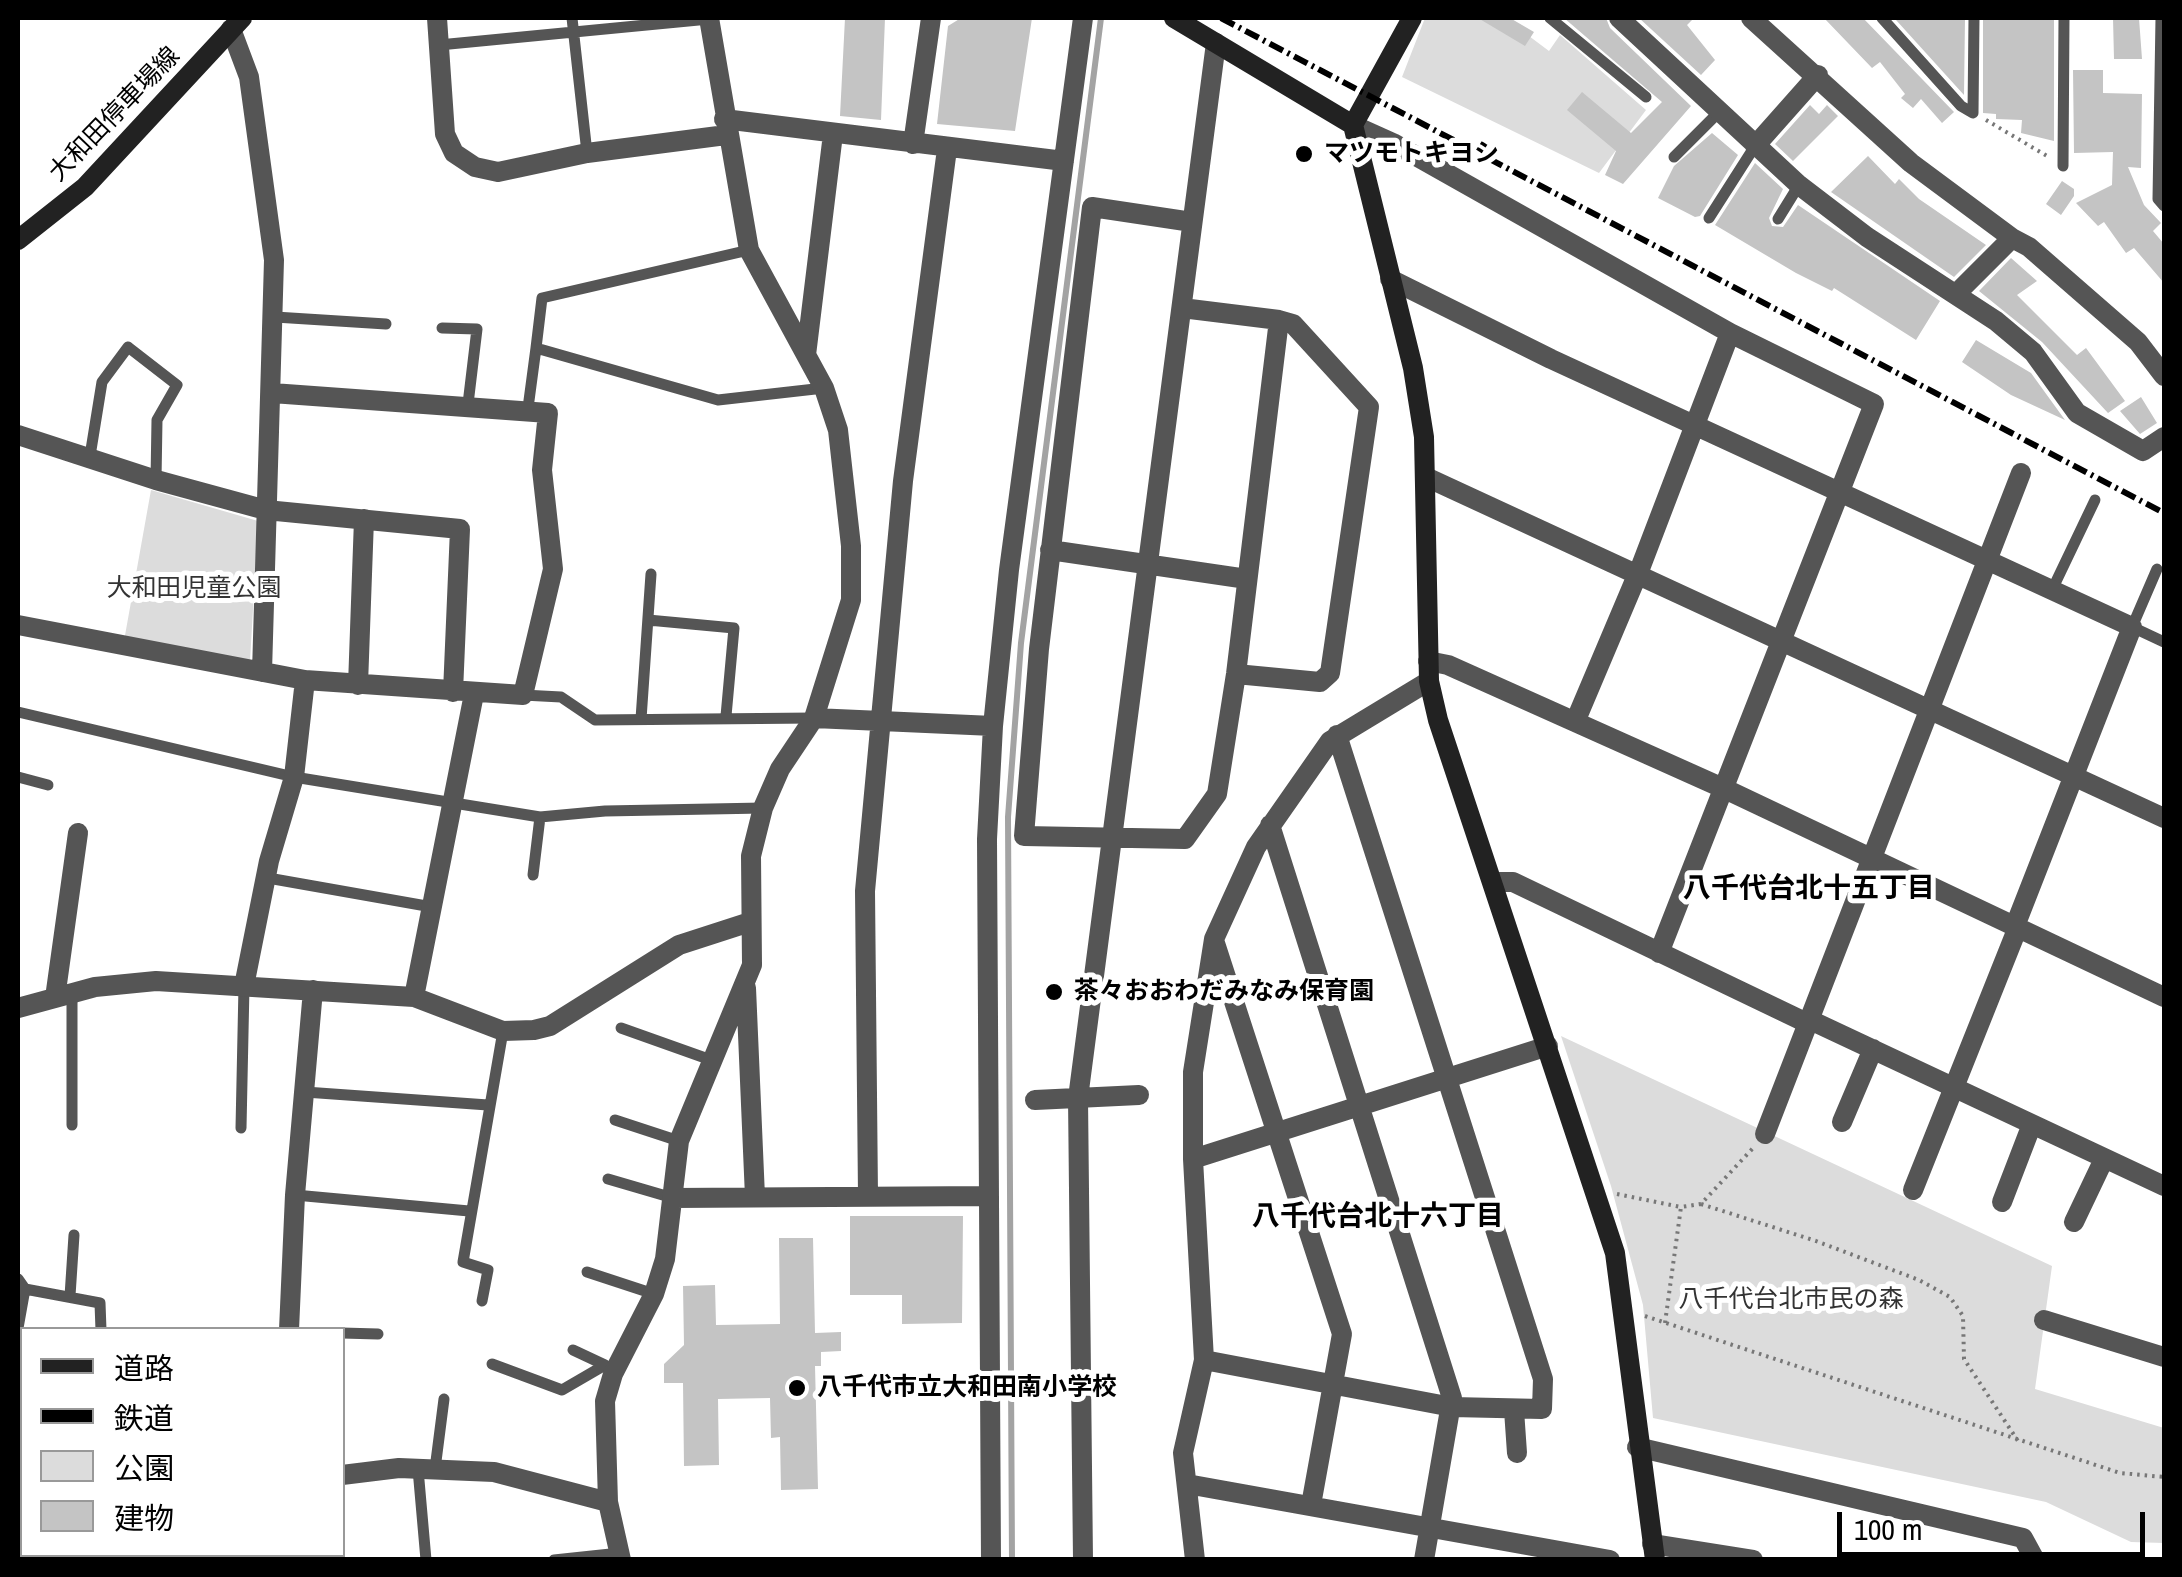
<!DOCTYPE html>
<meta charset="utf-8">
<style>
body{margin:0}
#map{position:relative;width:2182px;height:1577px;overflow:hidden;background:#fff;font-family:"Archivo Narrow","Noto Sans JP",sans-serif}
canvas{display:block}
.frame{position:absolute;inset:0;border:20px solid #000;pointer-events:none}
.legend{position:absolute;left:20px;top:1327px;width:325px;height:230px;box-sizing:border-box;background:#fff;border:2px solid #999;margin:0;padding:12px 18px;list-style:none;font-size:30px;color:#000}
.legend li{display:flex;align-items:center;gap:20px;height:50px}
.legend b{width:50px;border:2px solid #999}
.scale{position:absolute;left:1837px;top:1512px;width:308px;height:45px;box-sizing:border-box;border:5px solid #000;border-top:0;padding-left:12px;font-size:30px;line-height:35px;white-space:nowrap;color:#000;-webkit-text-stroke:8px #fff;paint-order:stroke}
</style>
<div id="map">
<canvas width="2182" height="1577"></canvas>
<div class="frame"></div>
<ul class="legend">
<li><b style="height:12px;background:#222"></b>道路</li>
<li><b style="height:12px;background:#000"></b>鉄道</li>
<li><b style="height:28px;background:#dcdcdc"></b>公園</li>
<li><b style="height:28px;background:#c4c4c4"></b>建物</li>
</ul>
<div class="scale">100 m</div>
</div>
<script>
const c = document.querySelector('canvas').getContext('2d');
c.lineJoin = 'round';
function fillPath(path, color) { c.fillStyle = color; c.fill(path, 'evenodd'); }
const shape = rows => new Path2D(rows.map(r => 'M' + r).join(''));
function stroke(path, color, width, dash) { c.strokeStyle = color; c.lineWidth = width; c.lineCap = dash ? 'butt' : 'round'; c.setLineDash(dash || []); c.stroke(path); }
function drawText(font, color, halo, rows, align = 'center') {
  c.font = font + ' "Archivo Narrow","Noto Sans JP",sans-serif'; c.lineWidth = 10; c.setLineDash([]); c.textBaseline = 'middle'; c.strokeStyle = halo; c.fillStyle = color; for (const [text, x, y, turn = 0] of rows) {
    c.save(); c.translate(x, y); c.rotate((+turn || 0) * Math.PI / 180); c.textAlign = isNaN(turn) ? turn : align; if (halo) c.strokeText(text, 0, 0); c.fillText(text, 0, 0); c.restore();
  }
}
fillPath(shape([
 [1425,18,1505,18,1549,51,1560,35,1646,110,1599,173,1402,77],
 [151,490,258,521,250,662,124,641],
 [1561,1036,2052,1266,2035,1389,2164,1428,2164,1543,2131,1542,2046,1502,1653,1418,1643,1305,1611,1186]
]), '#dcdcdc');
stroke(shape([
 [1012,1560,1008,817,1021,643,1101,18]
]), '#a3a3a3', 6);
fillPath(shape([
 [845,18,885,18,881,120,840,116],
 [961,18,1032,18,1015,131,937,124,948,26],
 [1478,18,1510,18,1534,32,1525,46],
 [1564,18,1606,18,1610,28,1691,106,1623,184,1605,175,1616,151,1567,110,1582,92,1631,133,1662,102],
 [1639,18,1694,18,1687,25,1715,60,1701,75],
 [1824,18,1863,18,1954,112,1942,123,1921,99,1913,108,1901,98,1905,94,1880,62,1872,68],
 [1899,18,1965,18,1964,95,1896,20],
 [1983,18,2054,18,2054,141,2021,133,2022,120,1996,119,1996,114,1983,113],
 [2113,18,2139,18,2142,59,2114,59],
 [2073,70,2103,70,2103,93,2142,94,2141,168,2128,167,2144,205,2161,223,2153,231,2164,244,2164,283,2134,248,2126,253,2104,222,2098,226,2076,203,2112,185,2113,152,2074,153],
 [1810,105,1819,114,1827,105,1838,116,1793,161,1775,144],
 [1712,133,1738,155,1700,216,1695,217,1658,198,1674,166],
 [1868,156,1895,184,1899,179,1919,199,1986,245,1954,277,1831,192],
 [1755,163,1783,189,1769,218,1772,226,1783,227,1798,205,1940,301,1916,340,1834,288,1832,291,1796,273,1715,225],
 [2062,181,2074,189,2074,196,2061,215,2046,204],
 [2011,258,2037,281,2017,295,2077,355,2086,348,2125,401,2108,413,2042,342,1979,291],
 [1976,340,2031,373,2065,420,2011,395,1962,362],
 [2141,397,2157,423,2140,434,2120,411],
 [850,1216,963,1216,962,1323,902,1324,902,1295,850,1295],
 [779,1238,813,1238,815,1333,841,1332,841,1351,821,1352,821,1366,815,1366,818,1489,781,1490,780,1437,771,1438,770,1398,718,1399,719,1465,684,1466,683,1383,664,1383,664,1364,684,1345,683,1286,715,1285,716,1325,780,1324]
]), '#c4c4c4');
stroke(shape([
 [1986,120,2047,156],
 [1617,1194,1681,1207],
 [1701,1204,1816,1241,1919,1280,1950,1297,1963,1316,1964,1359,2018,1441],
 [1645,1316,2120,1473,2164,1477],
 [1665,1323,1681,1207,1701,1204,1754,1147]
]), '#777', 4, [2.5, 5]);
stroke(shape([
 [572,18,587,153],
 [1550,18,1646,97],
 [1882,18,1961,106,1973,113,1974,18],
 [2161,18,2158,199,2164,206],
 [439,45,709,19],
 [1674,157,1718,113],
 [2063,166,2064,18],
 [1709,218,1755,146],
 [1778,219,1799,185],
 [275,317,386,324],
 [442,328,477,329,468,404],
 [536,348,542,298,749,250],
 [528,408,536,348,718,400,824,388],
 [90,456,102,382,128,347,177,385,157,420,156,480],
 [2157,569,2132,627,2164,642],
 [2052,590,2095,500],
 [648,620,734,628,726,716],
 [523,695,561,697,595,720,814,718],
 [18,712,294,777,540,817,605,811,763,808],
 [641,719,651,574],
 [18,777,48,785],
 [533,875,540,817],
 [268,878,432,907],
 [621,1028,711,1060],
 [305,1092,488,1105],
 [615,1120,679,1141],
 [72,1125,72,993],
 [241,1128,244,986],
 [608,1179,673,1198],
 [295,1195,469,1211],
 [587,1272,654,1294],
 [18,1279,25,1289,100,1303,101,1330],
 [70,1296,74,1235],
 [482,1301,488,1270,463,1262,503,1031],
 [342,1333,378,1334],
 [573,1350,605,1365],
 [492,1364,562,1390,605,1365],
 [22,1375,18,1328,25,1289],
 [418,1469,426,1560],
 [435,1469,444,1399],
 [554,1560,620,1553]
]), '#555', 11);
stroke(shape([
 [437,18,445,134,454,153,475,167,498,172,587,153,726,135],
 [1619,18,1799,185,1867,237,1996,321,2033,352,2077,413,2143,451,2164,437],
 [1751,18,1911,163,2012,238,1956,294],
 [231,29,249,77,274,260,262,672],
 [724,119,1064,161],
 [1353,125,1393,143,1730,333,1874,404,1659,953],
 [913,144,931,18],
 [1755,146,1818,75],
 [2012,238,2029,247,2138,342,2164,376],
 [1390,279,1551,359,2132,627,2015,926],
 [1182,308,1279,320,1236,674,1217,794,1185,839,1024,836,1039,649,1092,207,1192,222],
 [806,355,833,134],
 [18,435,156,480,266,510,460,529,453,692],
 [1426,477,2164,818],
 [1050,550,1247,579],
 [18,625,305,680,523,695,553,569,542,470,548,413,272,393],
 [1428,661,1448,665,1725,789,2164,997],
 [1236,674,1320,682,1330,673,1369,407,1293,324,1279,320],
 [358,685,364,519],
 [814,718,993,726],
 [1575,722,1641,566,1730,333],
 [1270,825,1452,1398,1424,1560],
 [1494,882,1513,882,1807,1023],
 [1214,940,1342,1334,1311,1505],
 [244,986,269,861,294,777,305,680],
 [746,988,755,1197],
 [414,997,474,694],
 [55,998,78,833],
 [18,1008,95,987,156,981,414,997,503,1031,534,1030,550,1026,679,945,750,922],
 [1808,1019,2164,1186],
 [1035,1100,1139,1095],
 [1842,1122,1873,1049],
 [1765,1134,2021,473],
 [1193,1159,1548,1046],
 [1913,1190,2018,927],
 [868,1196,865,891,903,481,947,149],
 [673,1198,989,1196],
 [2002,1202,2032,1124],
 [2074,1222,2104,1159],
 [2044,1320,2164,1357],
 [289,1330,295,1195,313,990],
 [1204,1360,1452,1407,1542,1409,1543,1379,1337,735],
 [1514,1410,1517,1453],
 [1637,1447,2023,1538,2035,1560],
 [342,1475,399,1468,494,1472,608,1502],
 [1187,1484,1610,1560],
 [18,1520,22,1520],
 [1652,1544,1753,1560],
 [621,1560,608,1502,605,1401,613,1374,654,1294,665,1259,679,1141,752,965,751,856,763,808,780,769,814,718,851,600,851,546,838,430,824,388,749,250,709,18],
 [991,1560,987,839,993,726,1009,570,1083,18],
 [1083,1560,1078,1098,1216,43],
 [1195,1560,1183,1453,1204,1360,1193,1159,1193,1072,1214,939,1256,847,1330,741,1429,681]
]), '#555', 20);
stroke(shape([
 [1174,18,1353,125],
 [1412,18,1353,125,1413,368,1424,437,1429,681,1438,720,1615,1253,1655,1560],
 [18,240,85,187,242,18]
]), '#222', 20);
stroke(shape([
 [1221,18,2164,513]
]), '#000', 6, [15, 5, 2.5, 5]);
for (const [x, y, r, color] of [
 [1304,154,10,"#000"],
 [1054,992,10,"#000"],
 [797,1388,10,"#000"]
]) { const dot = new Path2D(); dot.arc(x, y, r, 0, 2 * Math.PI); c.fillStyle = color; c.fill(dot); stroke(dot, '#fff', 4); }
drawText('25px', '#000', '#fff', [
 ["大和田停車場線",115,115,-46]
]);
drawText('bold 25px', '#000', '#fff', [
 ["マツモトキヨシ",1324,154],
 ["茶々おおわだみなみ保育園",1074,992],
 ["八千代市立大和田南小学校",817,1388]
], 'left');
drawText('25px', '#333', '#fff', [
 ["大和田児童公園",194,589],
 ["八千代台北市民の森",1791,1300]
]);
drawText('bold 28px', '#000', '#fff', [
 ["八千代台北十五丁目",1809,889],
 ["八千代台北十六丁目",1378,1217]
]);
</script>
